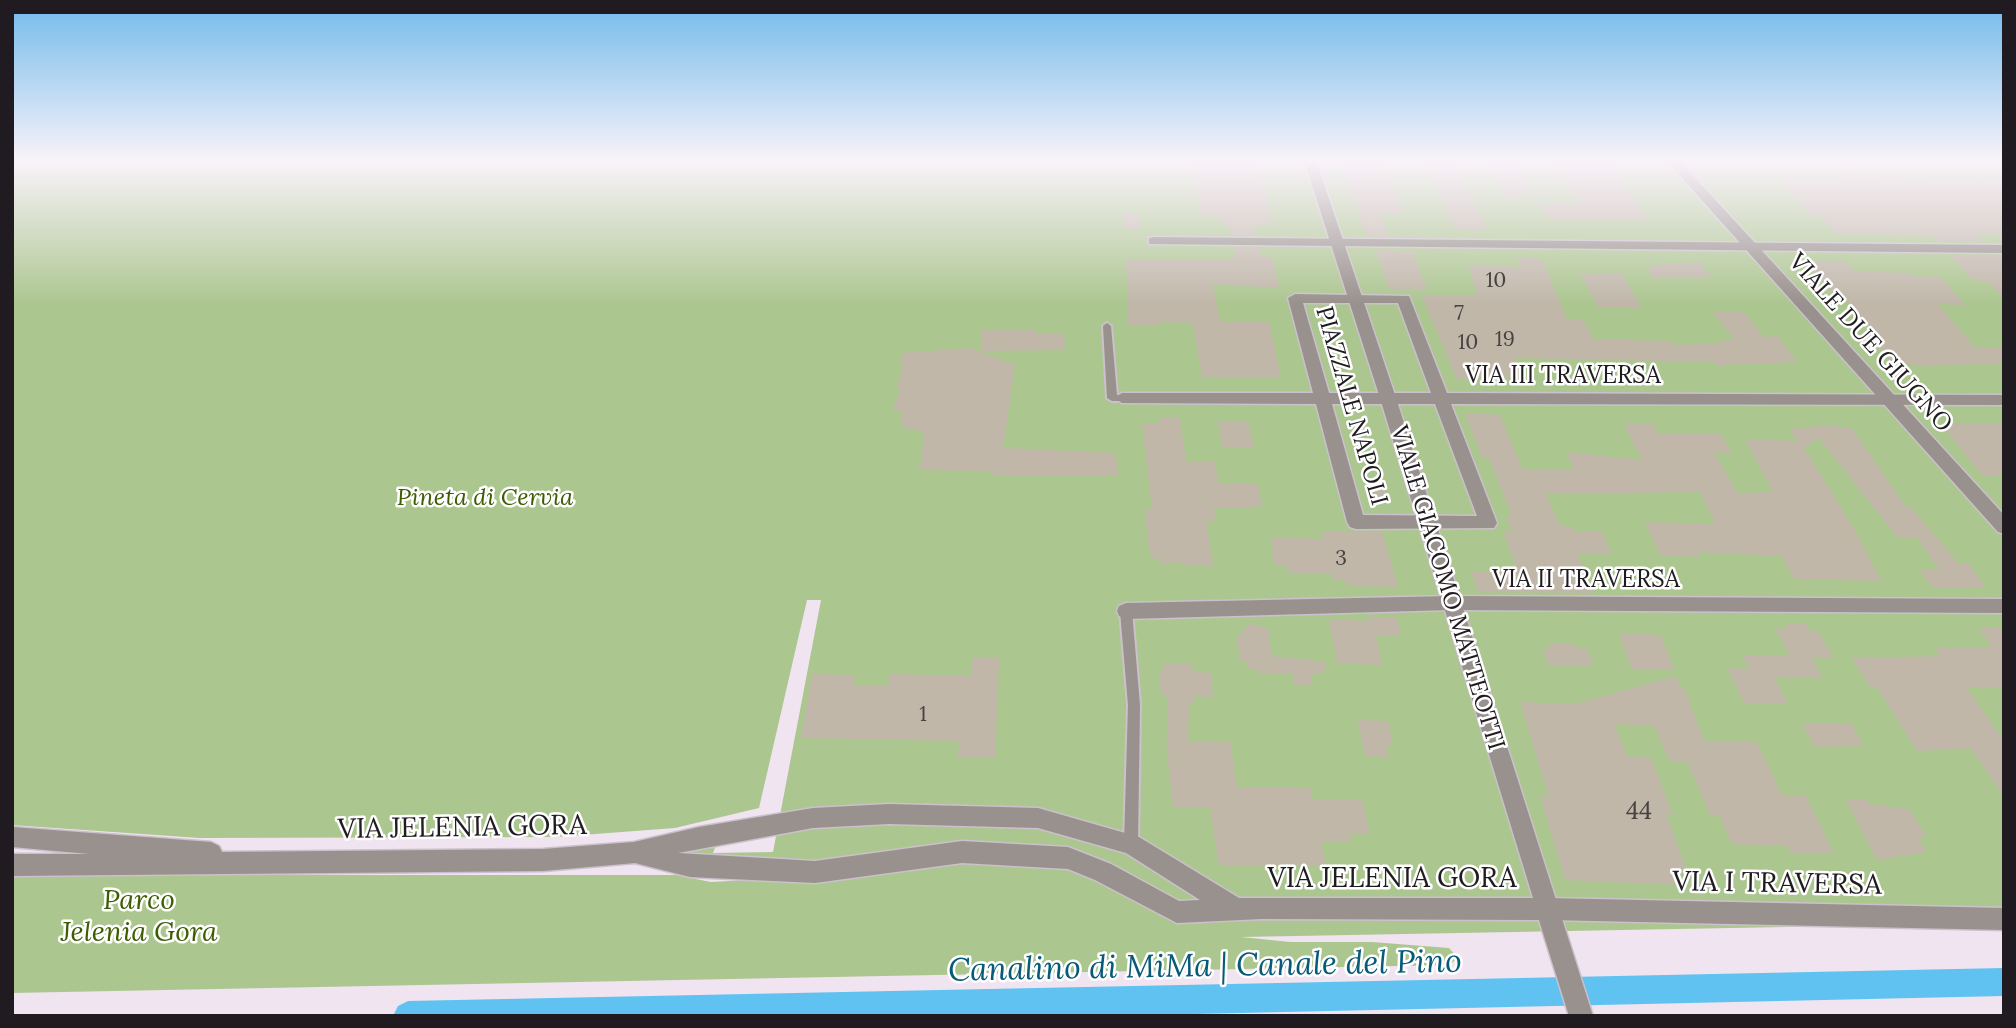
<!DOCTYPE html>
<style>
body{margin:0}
#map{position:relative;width:2016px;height:1028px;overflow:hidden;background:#f1e4f1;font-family:Lora,serif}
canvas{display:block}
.frame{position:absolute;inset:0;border:14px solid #201b20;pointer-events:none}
</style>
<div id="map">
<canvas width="2016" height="1028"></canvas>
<div class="frame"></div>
</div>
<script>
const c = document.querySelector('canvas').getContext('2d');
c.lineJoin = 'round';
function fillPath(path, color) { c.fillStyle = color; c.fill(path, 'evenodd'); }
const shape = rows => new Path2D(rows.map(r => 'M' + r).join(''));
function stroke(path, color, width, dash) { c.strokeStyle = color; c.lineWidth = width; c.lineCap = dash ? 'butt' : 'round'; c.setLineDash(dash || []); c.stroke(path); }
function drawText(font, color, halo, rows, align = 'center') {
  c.font = font + ' Lora,serif'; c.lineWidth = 5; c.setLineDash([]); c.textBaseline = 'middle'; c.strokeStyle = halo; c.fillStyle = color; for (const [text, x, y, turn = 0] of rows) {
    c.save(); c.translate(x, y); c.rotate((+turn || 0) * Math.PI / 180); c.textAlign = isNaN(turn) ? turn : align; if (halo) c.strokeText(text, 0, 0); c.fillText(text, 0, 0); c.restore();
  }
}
fillPath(shape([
 [12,160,2004,160,2004,923,1241,937,1290,942,1372,942,1449,948,1458,958,1449,965,12,993,12,875,676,875,711,882,767,879,719,860,688,853,686,850,718,840,713,853,773,852,821,600,807,600,759,808,675,828,555,837,199,838,12,825]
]), '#acc690');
fillPath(shape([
 [2004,968,2004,996,1105,1016,393,1016,398,1006,408,1001,2004,968]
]), '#60c2f0');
fillPath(shape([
 [1193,160,1257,160,1273,225,1253,225,1255,235,1231,235,1228,223,1220,223,1218,216,1201,216],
 [1426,160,1451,160,1457,167,1487,230,1455,230],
 [1485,160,1516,160,1531,190,1509,201],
 [1553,160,1583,160,1614,166,1648,220,1549,220,1539,203,1578,203],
 [1340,161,1383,161,1404,213,1380,213,1388,237,1367,236],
 [1852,173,1880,178,2004,179,2004,234,1978,234,1986,242,1938,242,1932,235,1835,234,1819,215,1810,215,1780,180,1841,180,1846,174],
 [1122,213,1138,213,1140,228,1124,229],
 [1234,248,1259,248,1261,257,1272,257,1279,288,1213,284,1220,322,1269,321,1281,378,1202,377,1193,323,1160,322,1160,326,1128,325,1128,278,1125,260,1229,259,1236,257],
 [1376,249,1413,252,1427,290,1389,289],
 [1950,255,1999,256,2004,261,2004,299,1987,281,1973,280],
 [1516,257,1542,259,1567,320,1583,320,1594,339,1672,341,1674,345,1723,343,1720,339,1734,339,1713,312,1743,311,1764,337,1777,336,1798,362,1716,365,1713,362,1515,358,1524,377,1457,379,1421,295,1477,295,1469,265,1520,267],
 [1843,261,1855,271,1910,273,1913,276,1941,277,1965,305,1938,304,1975,348,2004,348,2004,364,1925,365,1927,367,1890,361,1877,345,1884,345,1843,296,1834,296,1805,262],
 [1699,262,1713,278,1649,277,1649,265],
 [1580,274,1622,274,1642,308,1599,308],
 [981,329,1035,329,1035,333,1064,333,1065,350,981,351],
 [971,348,1015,365,1003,448,1116,453,1117,476,1009,476,992,475,993,471,920,470,924,432,901,427,902,412,893,411,900,389,896,388,902,373,901,353],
 [1465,413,1500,415,1522,469,1574,469,1566,452,1642,460,1624,424,1652,423,1658,433,1720,433,1731,453,1714,452,1738,493,1773,492,1745,439,1798,441,1789,429,1839,424,1832,428,1852,428,1906,507,1909,505,1958,563,1969,564,1986,588,1932,587,1920,570,1939,570,1917,537,1898,538,1819,438,1804,448,1854,529,1881,581,1794,579,1782,556,1698,552,1700,557,1660,555,1645,522,1715,524,1700,492,1546,494,1560,526,1572,527,1575,532,1602,532,1612,554,1577,553,1594,593,1478,592,1471,572,1518,572,1503,531,1512,531,1506,516,1512,516,1489,458,1482,458],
 [1159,418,1180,418,1186,461,1215,461,1218,483,1258,483,1262,505,1257,505,1258,508,1214,508,1216,521,1206,520,1213,566,1182,566,1182,562,1162,564,1157,558,1151,559,1144,509,1152,509,1142,423,1160,423],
 [1218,421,1248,421,1254,448,1222,447],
 [2004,423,2004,475,1983,476,1941,424],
 [1366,483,1383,484,1388,502,1371,502],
 [1322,531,1382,532,1398,587,1346,586,1344,580,1333,579,1331,574,1289,573,1286,566,1273,565,1272,537,1323,539],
 [1368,616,1397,618,1401,636,1376,635,1382,665,1337,663,1329,619,1369,621],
 [1249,624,1268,628,1272,656,1325,662,1324,674,1312,674,1312,686,1293,684,1293,673,1260,673,1260,669,1248,669,1247,662,1240,662,1237,638],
 [1786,624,1806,624,1810,631,1818,631,1834,658,1812,658,1823,678,1774,677,1788,704,1744,703,1727,668,1749,669,1743,656,1790,656,1775,628,1788,629],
 [1978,627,2004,628,2004,688,1967,688,1999,734,2004,734,2004,797,1971,748,1917,751,1877,687,1870,687,1852,658,1940,656,1934,647,1992,647],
 [1619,633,1661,635,1674,670,1632,670],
 [1548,644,1574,644,1575,648,1586,648,1594,666,1549,666,1542,649,1550,649],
 [972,658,999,658,995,758,958,757,959,741,801,738,812,674,855,675,854,685,888,686,889,674,971,676],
 [1164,663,1192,663,1193,672,1211,673,1213,697,1193,696,1194,704,1189,704,1188,741,1230,741,1237,787,1310,787,1312,799,1362,799,1370,834,1350,834,1352,842,1321,842,1326,865,1219,866,1210,807,1173,807,1166,741,1168,741,1168,695,1161,695,1159,670,1164,670],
 [1676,676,1680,688,1684,688,1704,741,1757,742,1782,796,1806,796,1834,854,1791,853,1788,846,1732,844,1719,815,1710,815,1687,761,1670,761,1654,726,1614,724,1627,756,1651,757,1673,815,1666,814,1687,871,1674,870,1680,885,1565,880,1540,796,1549,797,1520,702,1575,704],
 [1358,720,1388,721,1393,745,1386,745,1389,757,1365,756],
 [1851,723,1864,746,1815,747,1802,724],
 [1846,800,1866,800,1869,804,1909,809,1927,838,1918,837,1926,852,1877,860]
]), '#c0b7a9');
const service = shape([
 [1107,323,1111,326,1117,395,1125,396,1127,398,1122,401,1112,401,1107,398,1103,326,1107,323],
 [1126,606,1130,608,1132,611,1140,705,1138,844,1136,848,1131,850,1126,848,1124,844,1128,705,1120,611,1122,608,1126,606]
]);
const minor = shape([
 [1154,237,2004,245,2004,253,1149,244,1149,238,1154,237],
 [1295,294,1409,296,1447,393,2004,395,2004,405,1451,404,1497,523,1494,528,1356,529,1350,527,1347,522,1316,404,1122,403,1114,398,1122,393,1313,393,1288,298,1295,294],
 [1303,303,1398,303,1431,393,1329,393,1303,303],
 [1332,404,1435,404,1477,516,1363,515,1332,404],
 [1451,596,2004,599,2004,613,1451,610,1126,619,1119,616,1117,611,1119,606,1126,603,1451,596],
 [1548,898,2004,908,2004,930,1548,920,1540,917,1536,909,1540,901,1548,898]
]);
const tertiary = shape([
 [1304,160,1316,160,1396,398,1593,1016,1569,1016,1539,920,1262,919,1177,923,1095,880,1068,869,962,863,815,883,690,877,635,863,543,871,12,876,12,854,89,854,12,847,12,827,211,842,219,846,222,852,543,849,634,842,699,827,813,808,889,804,1038,808,1139,837,1239,898,1533,898,1380,398,1304,160],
 [889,824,1038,828,1126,853,1200,900,1179,901,1111,864,1068,847,962,841,815,861,678,853,813,828,889,824],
 [1666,160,1679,160,2004,515,2004,534,1998,532,1666,160]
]);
stroke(service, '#cbc0cb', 4);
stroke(minor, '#cbc0cb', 3);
stroke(tertiary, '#cbc0cb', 3);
fillPath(service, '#98918d');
fillPath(minor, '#98918d');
fillPath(tertiary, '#98918d');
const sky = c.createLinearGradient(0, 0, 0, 304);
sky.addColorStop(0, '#71baeb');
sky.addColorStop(0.53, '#f9f3f9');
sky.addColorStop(1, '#f9f3f900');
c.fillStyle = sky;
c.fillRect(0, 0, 2016, 304);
drawText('21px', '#484242', null, [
 ["10",1496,281],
 ["7",1459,314],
 ["19",1505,340],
 ["10",1468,343],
 ["3",1341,559],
 ["1",923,715]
]);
drawText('24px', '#201b20', '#fff', [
 ["VIALE DUE GIUGNO",1870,343,48],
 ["VIA III TRAVERSA",1563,376],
 ["PIAZZALE NAPOLI",1351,406,74],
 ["VIA II TRAVERSA",1586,580],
 ["VIALE GIACOMO MATTEOTTI",1447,588,73]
]);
drawText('italic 24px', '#3e5d03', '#fff', [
 ["Pineta di Cervia",485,498]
]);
drawText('24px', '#484242', null, [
 ["44",1639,812]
]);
drawText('28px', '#201b20', '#fff', [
 ["VIA JELENIA GORA",462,828,-1],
 ["VIA JELENIA GORA",1392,879],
 ["VIA I TRAVERSA",1777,884,1]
]);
drawText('italic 28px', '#3e5d03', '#fff', [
 ["Parco",139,901],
 ["Jelenia Gora",139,933]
]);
drawText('italic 32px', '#075a78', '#fff', [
 ["Canalino di MiMa | Canale del Pino",1205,967,-1]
]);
</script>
